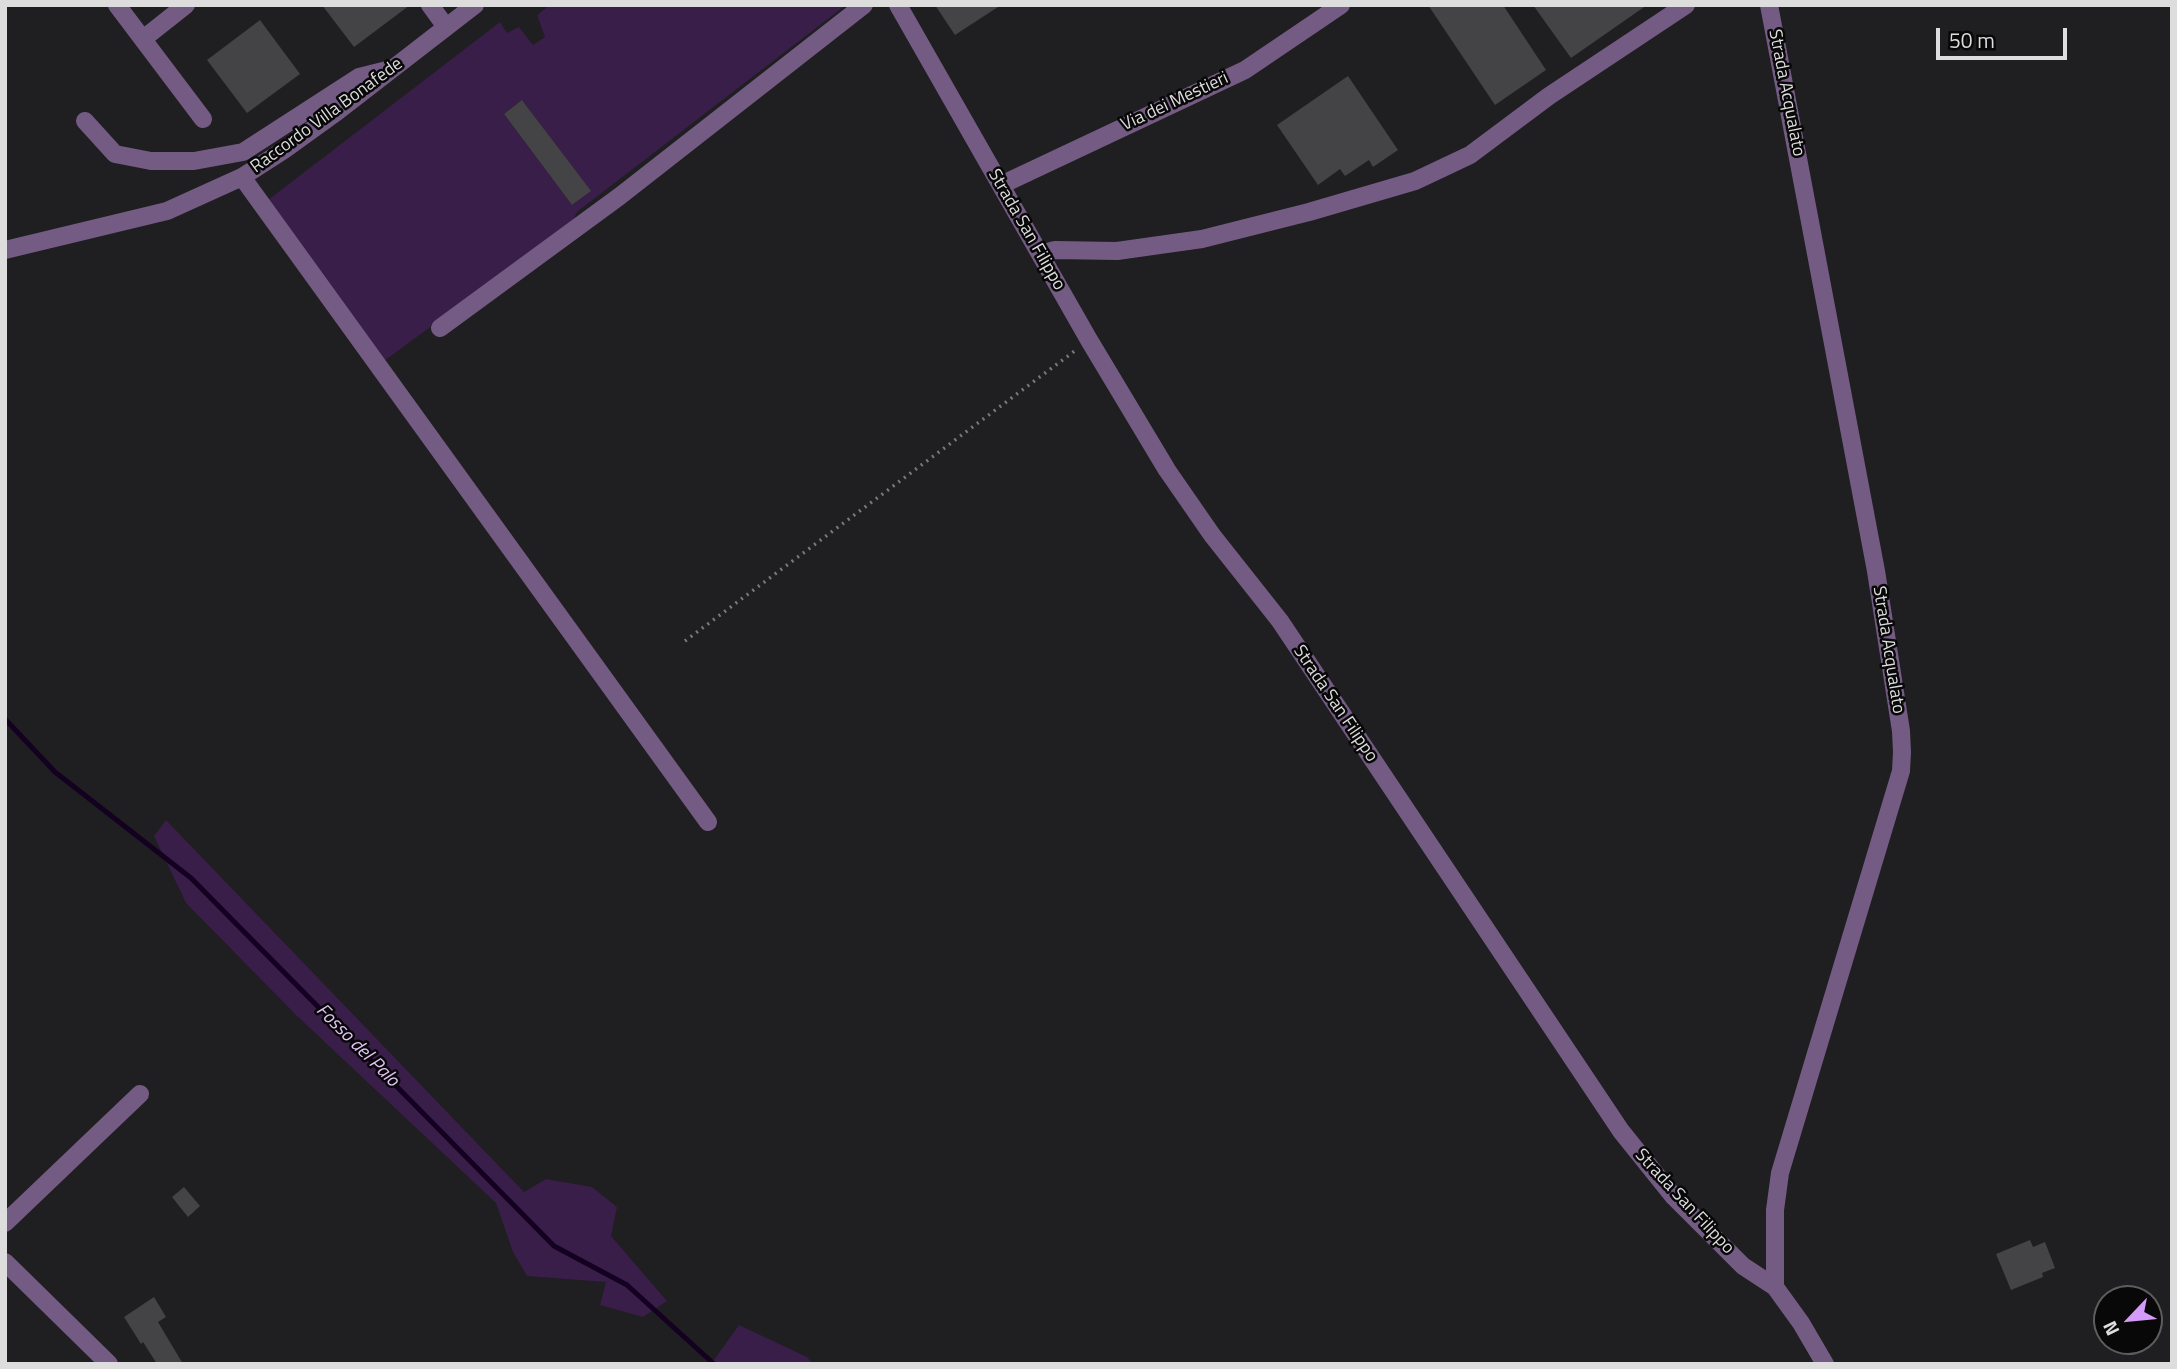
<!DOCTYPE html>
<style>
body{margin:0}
#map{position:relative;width:2177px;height:1369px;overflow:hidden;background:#1f1e20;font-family:"Titillium Web",sans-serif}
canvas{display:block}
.frame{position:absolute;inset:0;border:7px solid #ddddde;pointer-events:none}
.north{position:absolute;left:2093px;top:1285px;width:70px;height:70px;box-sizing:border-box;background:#090809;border:2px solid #5e5d5e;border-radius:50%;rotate:244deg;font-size:19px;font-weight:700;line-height:28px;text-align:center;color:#ddddde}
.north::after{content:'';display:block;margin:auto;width:24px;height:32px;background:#d59bfa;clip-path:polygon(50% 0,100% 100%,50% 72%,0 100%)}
.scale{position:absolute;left:1936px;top:28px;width:131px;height:32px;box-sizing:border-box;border:4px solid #ddddde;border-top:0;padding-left:9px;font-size:21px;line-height:24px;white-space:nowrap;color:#ddddde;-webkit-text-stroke:5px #090809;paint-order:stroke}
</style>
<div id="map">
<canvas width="2177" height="1369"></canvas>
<div class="frame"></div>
<div class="north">N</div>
<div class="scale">50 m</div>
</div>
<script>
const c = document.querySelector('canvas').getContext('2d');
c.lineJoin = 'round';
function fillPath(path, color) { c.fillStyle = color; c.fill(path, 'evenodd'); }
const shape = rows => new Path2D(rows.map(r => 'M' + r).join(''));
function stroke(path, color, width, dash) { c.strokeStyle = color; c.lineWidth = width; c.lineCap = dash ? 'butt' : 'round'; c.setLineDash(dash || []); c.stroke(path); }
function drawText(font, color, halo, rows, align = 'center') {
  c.font = font + ' "Titillium Web",sans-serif'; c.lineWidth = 5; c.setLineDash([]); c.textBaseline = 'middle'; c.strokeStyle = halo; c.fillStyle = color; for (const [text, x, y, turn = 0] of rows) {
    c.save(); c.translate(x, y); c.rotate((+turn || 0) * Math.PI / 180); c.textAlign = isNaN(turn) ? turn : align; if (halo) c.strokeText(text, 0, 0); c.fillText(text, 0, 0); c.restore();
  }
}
fillPath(shape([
 [550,5,846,5,577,212,572,223,384,361,268,200,500,22,507,33,519,27,533,45,545,37,537,15],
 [523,101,590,191,572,205,504,114],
 [166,820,524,1192,546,1179,592,1187,617,1207,611,1236,667,1301,643,1317,600,1305,606,1282,527,1276,513,1252,496,1203,296,1015,186,903,154,836],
 [739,1325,807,1357,813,1364,711,1364]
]), '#381e48');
stroke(shape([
 [5,719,55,772,191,878,554,1246,627,1285,714,1364]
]), '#140020', 5);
fillPath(shape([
 [322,5,410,5,354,47],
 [935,5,1001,5,955,35],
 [1428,5,1503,5,1546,70,1495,105],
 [1533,5,1647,5,1571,58],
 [260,20,300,74,247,113,207,60],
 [1348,76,1398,150,1373,167,1369,160,1345,176,1340,169,1318,185,1277,125],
 [522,100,591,191,572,205,504,114],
 [184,1187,200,1206,188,1217,172,1197],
 [2030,1240,2033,1247,2045,1242,2055,1268,2042,1273,2043,1277,2011,1290,1996,1254],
 [154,1297,166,1317,158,1322,183,1364,157,1364,143,1342,141,1344,124,1317]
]), '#444345');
stroke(shape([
 [685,641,1076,350]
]), '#79787a', 3.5, [2, 5]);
stroke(shape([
 [117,5,203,119],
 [430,5,446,27],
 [898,5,1089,340,1167,470,1212,535,1280,621,1621,1131,1674,1197,1743,1266,1775,1287,1801,1323,1825,1364],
 [1769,5,1876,571,1901,731,1902,752,1901,771,1780,1173,1775,1210,1775,1287],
 [143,39,186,5],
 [85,121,115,154,151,161,194,161,243,152,359,77,387,70],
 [242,177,708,822],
 [1001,185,1245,70,1341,5],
 [5,250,167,211,242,177,284,150,338,111,475,5],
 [1040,254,1055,250,1117,251,1202,239,1309,212,1415,181,1470,155,1549,96,1686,5],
 [440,328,620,196,864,5],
 [5,1223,140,1094],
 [5,1262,109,1364]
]), '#745b84', 18);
drawText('18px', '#ddddde', '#090809', [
 ["Strada Acqualato",1786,93,79],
 ["Via dei Mestieri",1175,102,-25],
 ["Raccordo Villa Bonafede",327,116,-36],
 ["Strada San Filippo",1026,230,60],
 ["Strada Acqualato",1888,650,81],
 ["Strada San Filippo",1335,704,56],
 ["Strada San Filippo",1684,1202,47]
]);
drawText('italic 19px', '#e1c3f5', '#090809', [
 ["Fosso del Palo",357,1046,45]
]);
</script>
